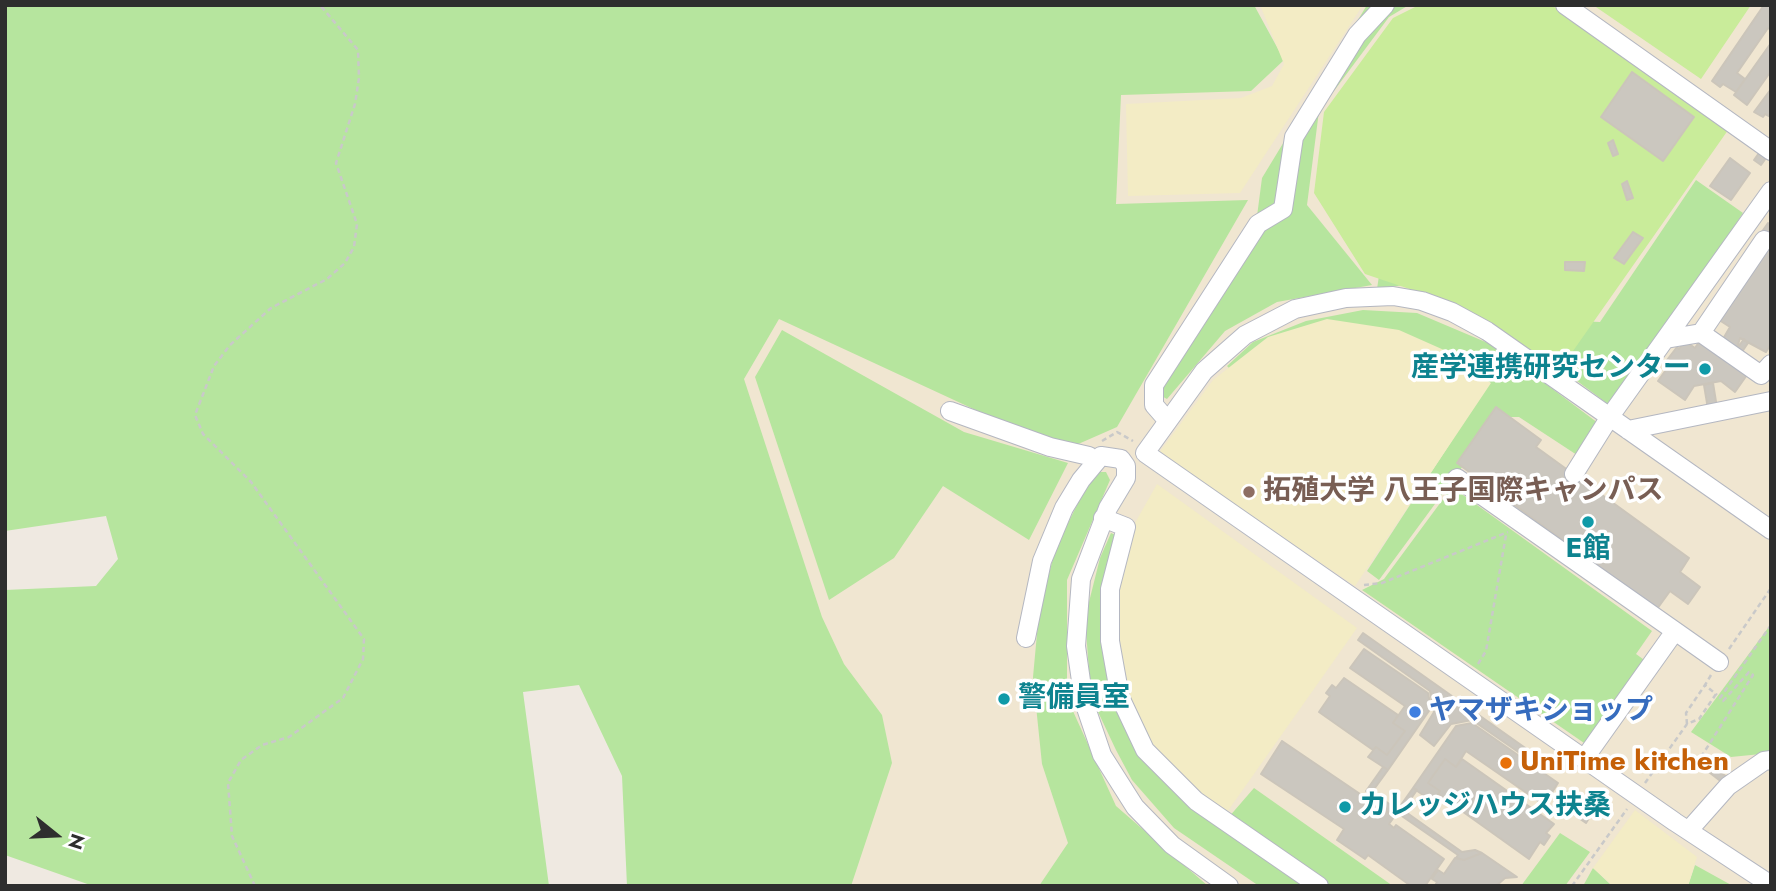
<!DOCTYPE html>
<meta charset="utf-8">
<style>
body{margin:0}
#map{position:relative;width:1776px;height:891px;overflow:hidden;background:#efe9e1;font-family:Jost,sans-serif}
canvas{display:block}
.frame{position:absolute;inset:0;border:7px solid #2e2e2e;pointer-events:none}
.north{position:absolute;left:21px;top:800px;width:70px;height:70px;-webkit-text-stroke:5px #fff;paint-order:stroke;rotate:108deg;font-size:19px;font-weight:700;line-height:28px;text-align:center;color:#2e2e2e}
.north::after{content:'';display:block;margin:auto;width:24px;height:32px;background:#2e2e2e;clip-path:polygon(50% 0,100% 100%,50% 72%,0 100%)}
</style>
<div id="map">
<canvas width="1776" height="891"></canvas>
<div class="frame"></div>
<div class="north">N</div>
</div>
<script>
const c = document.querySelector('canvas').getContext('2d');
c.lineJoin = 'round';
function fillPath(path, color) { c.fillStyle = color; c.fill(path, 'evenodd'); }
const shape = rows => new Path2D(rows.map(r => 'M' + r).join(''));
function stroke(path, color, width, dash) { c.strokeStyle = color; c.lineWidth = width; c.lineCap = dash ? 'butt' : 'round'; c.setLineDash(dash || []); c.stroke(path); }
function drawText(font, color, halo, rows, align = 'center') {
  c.font = font + ' Jost,"Noto Sans JP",sans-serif'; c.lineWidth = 7; c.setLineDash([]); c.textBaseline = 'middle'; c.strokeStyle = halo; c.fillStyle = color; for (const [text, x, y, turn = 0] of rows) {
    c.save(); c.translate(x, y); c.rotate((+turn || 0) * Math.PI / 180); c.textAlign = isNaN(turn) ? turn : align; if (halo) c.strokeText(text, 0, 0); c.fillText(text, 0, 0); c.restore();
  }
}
fillPath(shape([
 [1127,5,1771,5,1771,886,841,886,712,355,1029,159]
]), '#f0e6d1');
fillPath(shape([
 [5,5,1254,5,1284,60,1251,91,1121,95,1116,204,1248,200,1117,427,1076,445,1021,431,779,319,744,379,822,617,844,664,882,715,892,763,851,886,627,886,622,776,579,685,523,692,549,886,93,886,5,855,5,590,96,586,118,559,106,516,5,531],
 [1367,5,1409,5,1389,17,1319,111,1307,205,1372,285,1277,302,1225,331,1167,399,1149,389,1254,239,1262,178],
 [1696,180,1743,213,1686,299,1608,404,1479,308,1404,285,1377,289,1380,269,1511,318,1600,322],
 [1363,310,1417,313,1495,346,1598,423,1577,455,1519,417,1499,417,1379,580,1367,571,1490,382,1235,374,1227,366,1253,342,1306,321],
 [782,330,964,432,1068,463,1029,540,943,486,894,558,829,600,755,377],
 [1100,472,1106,472,1110,480,1067,580,1067,698,1116,806,1208,886,1039,886,1068,843,1042,764,1033,677,1039,612,1056,547,1086,487],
 [1452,487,1652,631,1636,654,1647,662,1587,745,1362,590,1384,579],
 [1111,533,1120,537,1102,597,1105,667,1122,720,1167,784,1305,886,1259,886,1174,828,1132,780,1116,750,1091,697,1085,618,1100,558],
 [1771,624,1771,753,1731,757,1691,732],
 [1254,788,1393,886,1331,886,1228,818],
 [1560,833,1590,852,1565,886,1521,886],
 [1695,865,1733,886,1688,886],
 [1593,868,1612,886,1583,886]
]), '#b6e59e');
fillPath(shape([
 [1260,5,1363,5,1240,193,1128,196,1126,104,1241,98,1272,86,1284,64],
 [1327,319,1399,330,1444,350,1491,383,1355,586,1159,453,1213,380,1268,337],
 [1157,484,1357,628,1225,815,1186,785,1149,745,1125,699,1114,635,1117,587,1135,523],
 [1635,810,1697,857,1688,886,1613,886,1593,868]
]), '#f3ecc5');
fillPath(shape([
 [1419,5,1551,5,1733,123,1559,371,1460,306,1365,274,1314,193,1324,112,1393,18],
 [1593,5,1751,5,1701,79]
]), '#c9ec9a');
const building = shape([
 [1764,5,1771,5,1771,30,1768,28,1737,73,1745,79,1736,92,1723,84,1720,87,1712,81,1764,5],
 [1771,43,1771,71,1747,105,1734,95,1771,43],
 [1632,72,1694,117,1663,161,1601,117,1632,72],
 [1771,89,1771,117,1765,114,1763,117,1754,112,1771,89],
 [1613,140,1618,154,1613,156,1608,143,1613,140],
 [1759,153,1766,158,1761,165,1754,160,1759,153],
 [1730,158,1750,173,1731,200,1710,186,1730,158],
 [1627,181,1633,198,1627,200,1622,184,1627,181],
 [1768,223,1771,237,1759,236,1768,223],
 [1633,232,1643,238,1624,264,1614,258,1633,232],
 [1771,240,1771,344,1766,352,1740,338,1737,348,1723,339,1730,327,1716,318,1771,240],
 [1565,262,1585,262,1584,271,1565,270,1565,262],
 [1701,339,1749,372,1735,392,1721,381,1694,386,1685,400,1658,381,1668,367,1664,364,1677,347,1679,349,1685,341,1695,348,1701,339],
 [1744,339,1748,343,1735,362,1730,358,1744,339],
 [1713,383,1717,408,1708,409,1704,385,1713,383],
 [1496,407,1541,440,1536,447,1689,558,1680,572,1700,587,1688,604,1670,591,1657,609,1457,463,1496,407],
 [1363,633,1531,752,1527,758,1472,720,1451,724,1434,746,1420,735,1434,712,1430,691,1358,640,1363,633],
 [1364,649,1428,693,1431,708,1388,770,1368,757,1376,747,1387,755,1405,731,1393,723,1405,706,1350,668,1364,649],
 [1344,678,1398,715,1393,723,1405,731,1387,755,1376,747,1373,750,1319,712,1330,696,1326,693,1332,685,1336,688,1344,678],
 [1472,723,1558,783,1544,805,1466,751,1456,767,1445,759,1428,783,1440,791,1433,802,1413,788,1456,726,1472,723],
 [1282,741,1394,817,1389,824,1394,828,1396,825,1444,859,1425,886,1411,886,1368,855,1365,859,1337,840,1344,829,1261,774,1282,741],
 [1445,759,1456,767,1462,759,1554,824,1546,833,1550,836,1544,845,1540,842,1529,859,1438,794,1440,791,1428,783,1445,759],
 [1704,761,1727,777,1723,783,1701,766,1704,761],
 [1383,767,1388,770,1372,792,1398,810,1393,816,1367,798,1370,794,1366,791,1383,767],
 [1413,788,1417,790,1403,810,1462,852,1475,850,1482,853,1464,860,1456,858,1458,855,1396,812,1413,788],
 [1565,791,1594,810,1586,823,1564,808,1560,813,1553,808,1565,791],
 [1482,853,1517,877,1505,878,1496,886,1435,886,1437,882,1432,879,1438,870,1444,874,1455,858,1464,860,1482,853]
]);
fillPath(building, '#cbc7bf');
stroke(building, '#cbc5ba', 2);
const minor = shape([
 [1565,5,1771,151],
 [1701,333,1764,240],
 [1666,339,1701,333,1761,375,1771,364],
 [950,411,1050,447,1089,456],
 [1167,420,1154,405,1154,385,1258,224,1283,209,1294,137,1357,35,1385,5],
 [1628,430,1771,401],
 [1574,474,1611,415,1771,191],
 [1457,478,1675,631,1584,759],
 [1103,518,1126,527,1110,589,1110,641,1120,697,1145,750,1196,801,1319,886],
 [1771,530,1487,331,1452,312,1422,301,1393,296,1346,298,1295,309,1245,335,1204,371,1145,453,1675,822,1771,885],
 [1675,631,1719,662],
 [1026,638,1042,561,1064,508,1081,480,1101,456,1121,459,1126,466,1126,478,1108,508,1081,579,1076,646,1084,702,1102,755,1135,807,1172,845,1229,886],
 [1689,830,1728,786,1764,761,1771,760]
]);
stroke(minor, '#b4b7c1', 20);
stroke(shape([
 [1102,441,1117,432,1133,441],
 [1364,585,1382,583,1508,532],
 [1729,649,1771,588],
 [1478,664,1486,651,1506,535],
 [1711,675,1705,685,1717,695],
 [1687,724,1686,713,1705,685],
 [1664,757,1696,765,1753,675,1749,672,1723,701,1720,698,1771,625],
 [1645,783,1687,724,1699,719,1716,694],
 [255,886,232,836,228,783,241,760,262,745,289,737,343,698,363,659,364,639,251,482,203,434,195,415,214,366,230,345,271,308,327,279,345,263,354,247,357,224,336,163,355,104,359,78,358,50,320,5],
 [1572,886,1627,809]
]), '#c9c9c9', 2.5, [5, 3.5]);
stroke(minor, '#fff', 18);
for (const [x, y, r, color] of [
 [1705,369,7,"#0f9aa8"],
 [1249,492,7,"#8d6e63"],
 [1588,522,7,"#0f9aa8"],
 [1004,699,7,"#0f9aa8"],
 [1415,712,7,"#3f7fe0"],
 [1506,763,7,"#e8710a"],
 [1345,807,7,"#0f9aa8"]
]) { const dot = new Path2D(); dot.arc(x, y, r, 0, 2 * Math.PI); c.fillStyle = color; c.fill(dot); stroke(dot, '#fff', 2.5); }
drawText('bold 28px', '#0d838f', '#fff', [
 ["産学連携研究センター",1691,369,"right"],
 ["E館",1588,550,"center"],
 ["警備員室",1018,699],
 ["カレッジハウス扶桑",1359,807]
], 'left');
drawText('bold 28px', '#785e54', '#fff', [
 ["拓殖大学 八王子国際キャンパス",1263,492]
], 'left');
drawText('bold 28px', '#366cbe', '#fff', [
 ["ヤマザキショップ",1429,712]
], 'left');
drawText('bold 28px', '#c56008', '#fff', [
 ["UniTime kitchen",1520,763]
], 'left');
</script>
